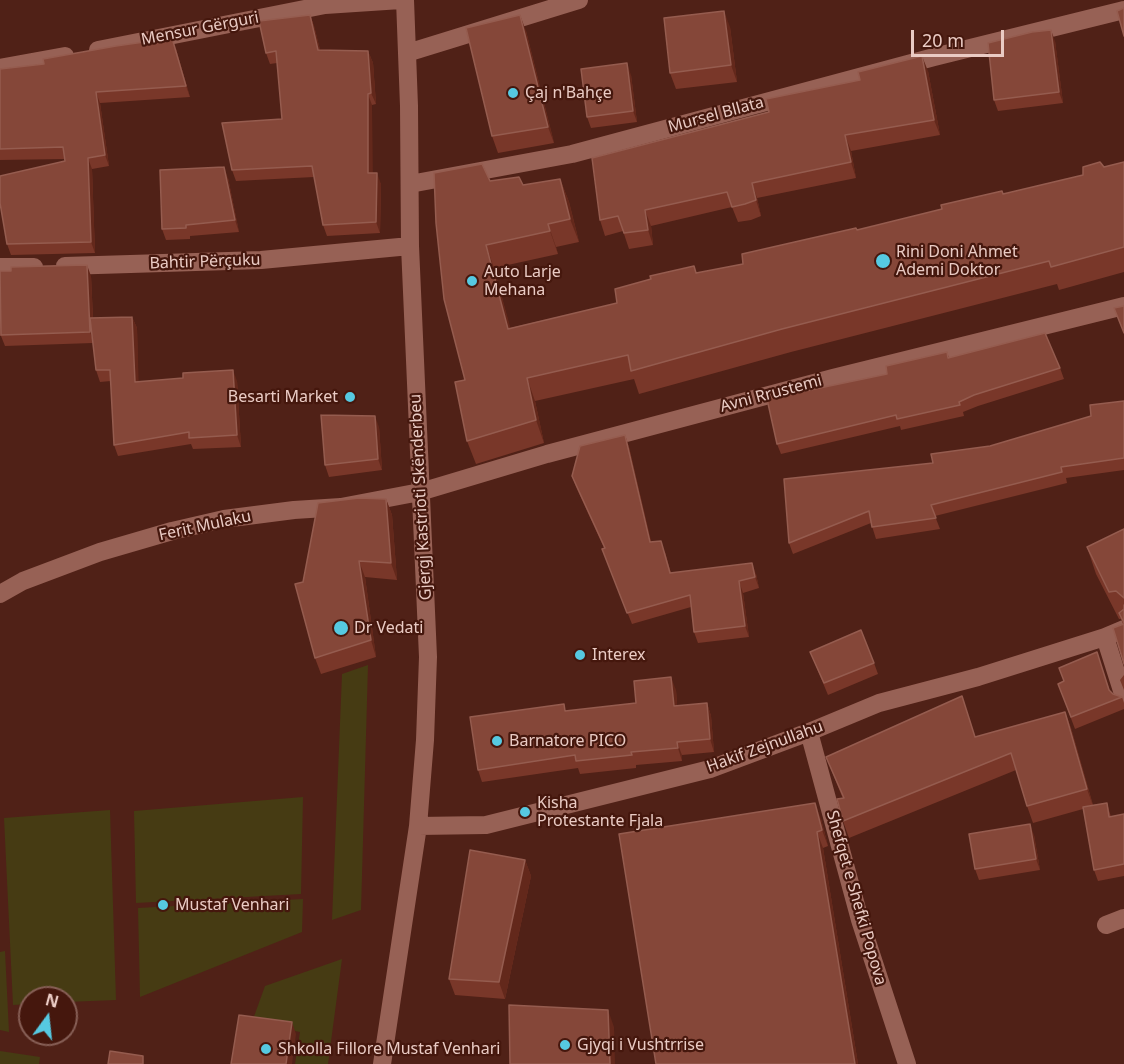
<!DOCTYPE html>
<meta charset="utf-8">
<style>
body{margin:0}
#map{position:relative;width:1124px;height:1064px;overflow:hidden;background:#502117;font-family:"Noto Sans",sans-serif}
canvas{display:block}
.north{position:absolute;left:18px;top:986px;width:60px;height:60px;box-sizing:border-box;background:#45170d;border:2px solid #875f56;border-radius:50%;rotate:15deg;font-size:16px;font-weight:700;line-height:24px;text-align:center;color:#eacbc4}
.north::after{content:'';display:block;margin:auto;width:21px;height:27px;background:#56c9e1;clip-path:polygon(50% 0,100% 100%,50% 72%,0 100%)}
.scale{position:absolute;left:911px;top:30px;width:93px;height:27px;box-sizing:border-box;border:3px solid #eacbc4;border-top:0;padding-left:8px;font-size:18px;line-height:21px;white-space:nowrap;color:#eacbc4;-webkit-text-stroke:4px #45170d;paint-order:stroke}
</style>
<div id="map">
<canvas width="1124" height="1064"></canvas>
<div class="north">N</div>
<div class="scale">20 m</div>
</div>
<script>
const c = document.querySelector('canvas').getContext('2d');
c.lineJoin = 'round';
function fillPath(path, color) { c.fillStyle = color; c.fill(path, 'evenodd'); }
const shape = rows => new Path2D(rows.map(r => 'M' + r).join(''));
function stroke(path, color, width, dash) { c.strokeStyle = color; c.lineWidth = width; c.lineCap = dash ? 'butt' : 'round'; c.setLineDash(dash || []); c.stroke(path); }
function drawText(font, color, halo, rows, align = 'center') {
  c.font = font + ' "Noto Sans",sans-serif'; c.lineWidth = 4.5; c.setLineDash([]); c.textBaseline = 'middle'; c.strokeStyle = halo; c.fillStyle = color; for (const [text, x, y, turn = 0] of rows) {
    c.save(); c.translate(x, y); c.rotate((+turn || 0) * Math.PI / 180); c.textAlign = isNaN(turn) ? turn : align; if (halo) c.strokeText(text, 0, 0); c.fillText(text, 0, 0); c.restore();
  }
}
fillPath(shape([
 [368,665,361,910,332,920,342,674],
 [303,797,301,894,136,903,134,811],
 [110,810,116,1000,66,1002,66,998,30,998,30,1004,13,1005,4,818],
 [303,899,302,932,140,997,138,908],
 [5,951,9,1032,0,1030,0,952],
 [342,959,328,1064,295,1064,300,1032,252,1022,265,986],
 [0,1051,40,1057,39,1064,0,1064]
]), '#463b13');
stroke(shape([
 [98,50,325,5,401,0],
 [407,53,579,0],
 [0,68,65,56],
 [410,184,572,154,934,57,1124,10],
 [65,266,261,260,410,246],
 [0,267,34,267],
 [0,594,23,581,100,552,172,531,224,519,294,510,341,507,420,492,547,454,833,378,1124,306],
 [1105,637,1124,697],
 [809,732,860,920,907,1064],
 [418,826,486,825,710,769,809,732,879,703,978,677,1105,637,1124,629],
 [1106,925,1124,918],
 [382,1064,418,826,425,740,428,657,410,246,409,106,405,0]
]), '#976155', 18);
fillPath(shape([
 [310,15,314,26,320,50,368,51,373,63,376,104,372,105,372,173,381,184,380,233,327,236,323,225,314,177,236,181,232,170,282,119,277,63,270,64,266,53],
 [730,27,737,82,676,89,670,73],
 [526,31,554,143,498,153,492,136],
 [1055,41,1063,103,998,111,994,100],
 [176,49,190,97,100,103,109,166,92,169,95,253,11,255,7,244,65,161,65,159,0,160,0,69],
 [928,71,940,135,851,151,856,178,757,198,761,216,751,220,738,222,732,207,651,226,653,245,629,249,623,231,605,236,600,220],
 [631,75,637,122,591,128,587,117],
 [1124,162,1124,272,1059,290,1057,284,791,352,639,394,634,379,535,401,544,443,476,464,467,441,465,380,490,181,523,185,560,179,569,202,579,242,556,247,558,254,494,268,510,328,617,303,697,273,743,264,857,230,1003,194,1083,175,1104,167],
 [228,178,239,232,190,236,190,239,166,240,162,229],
 [0,271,91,276,93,318,132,317,137,328,138,381,237,381,241,447,193,449,191,444,118,456,114,445,111,381,100,382,96,370,93,343,5,346,1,336,0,336],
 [947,352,949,358,1060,368,1064,379,978,406,963,412,964,416,901,430,900,426,781,454,777,444,887,374],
 [1124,401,1124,470,1066,478,1067,483,935,516,940,529,876,539,871,523,793,554,789,543,933,463,1091,416],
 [379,427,382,470,329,477,325,465],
 [625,435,629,447,651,542,665,552,671,573,756,574,759,588,743,593,749,637,698,643,694,632,691,607,632,624,602,549,604,548,576,487,572,476],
 [386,499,392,515,397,580,365,577,376,657,321,674,315,658],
 [1124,529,1124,664,1123,624,1121,619,1119,619,1096,574,1087,547],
 [810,652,874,663,878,674,828,695],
 [1097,652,1110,691,1113,694,1122,697,1124,703,1124,709,1075,729,1058,684,1064,681,1059,668],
 [1124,675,1124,690,1120,680],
 [676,690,677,706,707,703,711,716,714,752,682,755,682,761,636,765,636,768,580,774,578,768,482,782,478,770,566,711,636,703],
 [962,696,975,737,1065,712,1071,728,1093,805,1107,803,1111,817,1124,814,1124,876,1098,881,1094,870,1083,809,1033,823,1027,806,1016,770,849,838,843,821,843,799,826,757],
 [821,819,828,846,823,848,858,1064,656,1064],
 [1034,835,1040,870,979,880,975,869],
 [525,860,531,876,505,999,455,995,449,979]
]), '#793729');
fillPath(shape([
 [724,11,730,27,737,82,731,65],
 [310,15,314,26,323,61,318,50],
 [520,15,526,31,554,143,548,127],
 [1051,30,1055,41,1063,103,1059,92],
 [172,38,176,49,190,97,186,86],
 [368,51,373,63,376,104,371,93],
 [922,56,928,71,940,135,934,120],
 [627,63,631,75,637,122,633,111],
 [96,92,100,103,109,166,105,155],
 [368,94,372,105,373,184,368,173],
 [845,135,851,151,856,178,851,162],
 [88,158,92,169,95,253,91,242],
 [224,167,228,178,239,232,235,220],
 [377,173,381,184,380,233,376,222],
 [560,179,569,202,579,242,570,219],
 [752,183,757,198,761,216,756,200],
 [645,210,651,226,653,245,648,230],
 [548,224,556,247,558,254,550,231],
 [486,245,494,268,517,352,508,329],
 [87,265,91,276,94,343,90,332],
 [132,317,137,328,139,393,135,382],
 [233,370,237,381,241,447,237,435],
 [527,378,535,401,544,443,536,420],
 [375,416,379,427,382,470,378,459],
 [625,435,629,447,654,553,650,542],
 [386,499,392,515,397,580,391,563],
 [359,561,365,577,376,657,371,640],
 [752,563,756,574,759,588,755,577],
 [739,581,743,593,749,637,745,626],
 [671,677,676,690,678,718,674,706],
 [707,703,711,716,714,752,710,739],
 [1065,712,1071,728,1093,806,1087,789],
 [677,742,682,755,682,761,678,748],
 [815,803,821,819,828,846,822,830],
 [1030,824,1034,835,1040,870,1036,859],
 [817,832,823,848,858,1064,855,1064],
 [525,860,531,876,505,999,499,982],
 [608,1010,614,1027,615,1064,610,1064],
 [292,1022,296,1034,292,1064,286,1064]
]), '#63281b');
const building = shape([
 [1124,8,1124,36,1117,11,1124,8],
 [724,11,731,65,670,73,664,18,724,11],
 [310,15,318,50,368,51,371,93,368,94,368,173,377,173,376,222,323,225,312,166,232,170,222,123,282,119,276,51,266,53,259,21,310,15],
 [520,15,548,127,492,136,466,28,520,15],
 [1051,30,1059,92,994,100,988,43,1032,32,1051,30],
 [172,38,186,86,96,92,105,155,88,158,91,242,7,244,0,203,0,176,65,161,63,147,0,149,0,69,44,64,43,59,116,46,172,38],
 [922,56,934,120,845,135,851,162,752,183,756,200,745,204,732,207,727,192,645,210,648,230,624,233,618,216,600,220,592,158,769,112,766,99,860,80,858,72,922,56],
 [627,63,633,111,587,117,581,69,627,63],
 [1100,162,1104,167,1124,162,1124,247,1051,267,1049,261,782,329,631,371,628,355,527,378,536,420,467,441,455,382,465,380,444,299,436,223,434,173,482,164,490,181,519,177,523,185,560,179,570,219,548,224,550,231,486,245,508,329,617,303,615,289,651,279,650,276,694,266,696,273,743,264,742,254,856,228,857,230,942,209,941,205,1002,191,1003,194,1083,175,1083,167,1100,162],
 [224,167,235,220,186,225,186,228,162,229,160,170,224,167],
 [87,265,90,332,1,335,0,271,11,271,11,267,87,265],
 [1124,306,1124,333,1114,308,1124,306],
 [132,317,135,382,183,378,183,373,233,370,237,435,189,438,189,432,114,445,110,370,96,370,90,318,132,317],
 [1045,333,1060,368,974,395,959,402,960,405,897,419,896,415,777,444,767,399,887,374,886,366,947,352,948,358,1045,333],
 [1124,401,1124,458,1061,467,1062,472,931,505,936,518,872,527,869,511,789,543,784,479,933,463,931,454,990,446,1091,416,1090,405,1124,401],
 [321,415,375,416,378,459,325,465,321,415],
 [625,435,650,542,661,541,670,573,752,563,755,577,739,581,745,626,694,632,690,595,627,613,602,549,605,548,572,476,580,446,625,435],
 [359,498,386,499,391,563,359,561,371,640,315,658,295,584,303,582,318,503,359,498],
 [1124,529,1124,598,1116,591,1109,592,1087,547,1124,529],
 [1124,605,1124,623,1119,613,1124,609,1124,605],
 [1124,624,1124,664,1113,628,1124,624],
 [861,630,874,663,824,683,810,652,861,630],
 [1097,652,1109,690,1113,694,1122,697,1071,717,1058,684,1064,681,1059,668,1097,652],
 [671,677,674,706,707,703,710,739,677,742,678,748,631,752,632,755,576,761,575,755,478,770,470,717,564,704,565,711,636,703,634,681,671,677],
 [962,696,975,737,1065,712,1087,789,1027,806,1011,753,843,821,837,799,844,798,826,757,962,696],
 [815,803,822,830,817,832,855,1064,656,1064,619,834,815,803],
 [1107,803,1109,817,1124,814,1124,864,1094,870,1083,807,1107,803],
 [1030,824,1036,859,975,869,969,834,1030,824],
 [470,850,525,860,499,982,449,979,470,850],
 [509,1005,608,1010,610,1064,510,1064,509,1005],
 [239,1015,292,1022,286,1064,231,1064,239,1015],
 [110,1051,143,1056,143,1064,108,1064,110,1051]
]);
fillPath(building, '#854739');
stroke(building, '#955c4f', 1.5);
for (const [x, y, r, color] of [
 [513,93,6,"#56c9e1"],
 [883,261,8,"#56c9e1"],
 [472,281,6,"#56c9e1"],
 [350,397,6,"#56c9e1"],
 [341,628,8,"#56c9e1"],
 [580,655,6,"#56c9e1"],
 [497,741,6,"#56c9e1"],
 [525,812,6,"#56c9e1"],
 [163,905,6,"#56c9e1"],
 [565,1045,6,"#56c9e1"],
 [266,1049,6,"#56c9e1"]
]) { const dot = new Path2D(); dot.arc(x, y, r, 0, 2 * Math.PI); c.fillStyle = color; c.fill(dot); stroke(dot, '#45170d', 2); }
drawText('16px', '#eacbc4', '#45170d', [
 ["Mensur Gërguri",200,29,-11],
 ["Mursel Bllata",716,115,-15],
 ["Bahtir Përçuku",205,262,-2],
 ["Avni Rrustemi",771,394,-15],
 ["Gjergj Kastrioti Skënderbeu",421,497,-93],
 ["Ferit Mulaku",205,526,-12],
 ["Hakif Zejnullahu",765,747,-20],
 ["Shefqet e Shefki Popova",856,898,74]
]);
drawText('16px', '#eacbc4', '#45170d', [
 ["Çaj n'Bahçe",525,93],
 ["Rini Doni Ahmet",896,252],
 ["Ademi Doktor",896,270],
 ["Auto Larje",484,272],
 ["Mehana",484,290],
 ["Besarti Market",338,397,"right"],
 ["Dr Vedati",354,628],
 ["Interex",592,655],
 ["Barnatore PICO",509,741],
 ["Kisha",537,803],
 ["Protestante Fjala",537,821],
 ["Mustaf Venhari",175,905],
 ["Gjyqi i Vushtrrise",577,1045],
 ["Shkolla Fillore Mustaf Venhari",278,1049]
], 'left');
</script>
